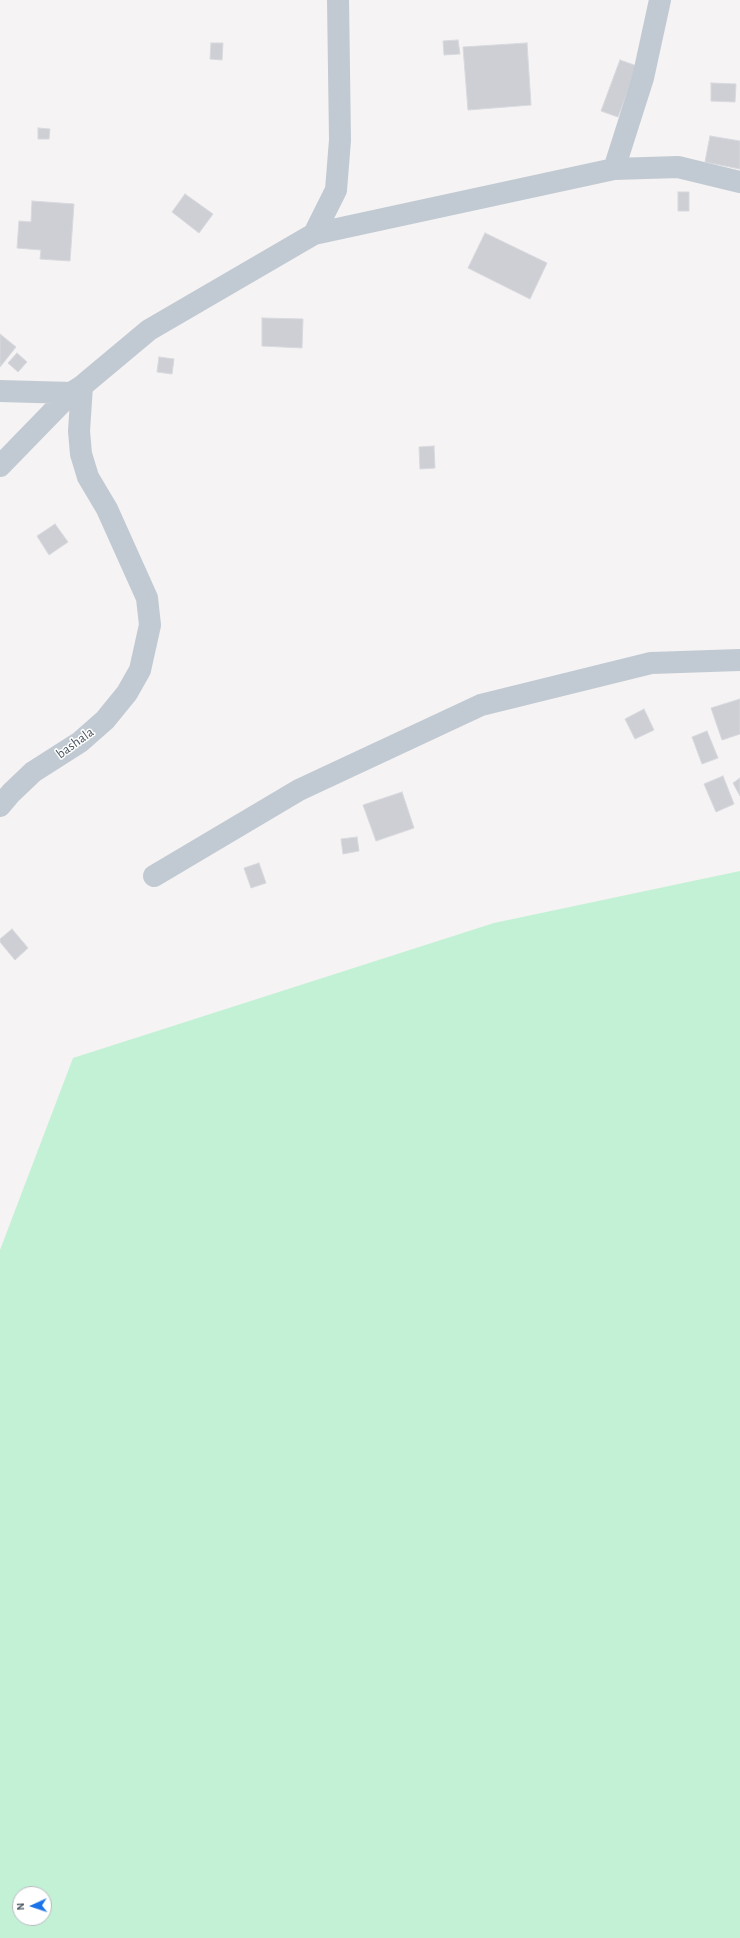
<!DOCTYPE html>
<style>
body{margin:0}
#map{position:relative;width:740px;height:1938px;overflow:hidden;background:#f5f3f3;font-family:"Alegreya Sans",sans-serif}
canvas{display:block}
.north{position:absolute;left:12px;top:1886px;width:40px;height:40px;box-sizing:border-box;background:#fff;border:1px solid #b7bbc0;border-radius:50%;rotate:267deg;font-size:11px;font-weight:700;line-height:16px;text-align:center;color:#4a5661}
.north::after{content:'';display:block;margin:auto;width:14px;height:18px;background:#1a73e8;clip-path:polygon(50% 0,100% 100%,50% 72%,0 100%)}
</style>
<div id="map">
<canvas width="740" height="1938"></canvas>
<div class="north">N</div>
</div>
<script>
const c = document.querySelector('canvas').getContext('2d');
c.lineJoin = 'round';
function fillPath(path, color) { c.fillStyle = color; c.fill(path, 'evenodd'); }
const shape = rows => new Path2D(rows.map(r => 'M' + r).join(''));
function stroke(path, color, width, dash) { c.strokeStyle = color; c.lineWidth = width; c.lineCap = dash ? 'butt' : 'round'; c.setLineDash(dash || []); c.stroke(path); }
function drawText(font, color, halo, rows, align = 'center') {
  c.font = font + ' "Alegreya Sans",sans-serif'; c.lineWidth = 3; c.setLineDash([]); c.textBaseline = 'middle'; c.strokeStyle = halo; c.fillStyle = color; for (const [text, x, y, turn = 0] of rows) {
    c.save(); c.translate(x, y); c.rotate((+turn || 0) * Math.PI / 180); c.textAlign = isNaN(turn) ? turn : align; if (halo) c.strokeText(text, 0, 0); c.fillText(text, 0, 0); c.restore();
  }
}
fillPath(shape([
 [740,871,740,1938,0,1938,0,1250,73,1058,494,923],
 [20,1894,44,1894,44,1918,20,1918]
]), '#c3f1d5');
const building = shape([
 [458,40,460,54,444,55,443,41,458,40],
 [211,43,223,43,222,60,210,59,211,43],
 [527,43,531,105,468,110,463,47,527,43],
 [620,60,637,66,618,117,601,111,620,60],
 [711,83,736,84,735,102,711,101,711,83],
 [38,128,50,129,49,139,38,139,38,128],
 [710,136,740,141,740,169,705,162,710,136],
 [678,192,689,192,689,211,678,211,678,192],
 [185,194,213,214,199,233,172,212,185,194],
 [32,201,74,204,70,261,40,259,41,250,17,248,19,221,31,222,32,201],
 [485,233,547,263,530,299,468,268,485,233],
 [262,318,303,319,302,348,262,346,262,318],
 [0,334,16,347,0,367,0,334],
 [17,353,27,362,18,372,8,363,17,353],
 [159,357,174,359,172,374,157,372,159,357],
 [434,446,435,468,420,469,419,447,434,446],
 [55,524,68,542,49,555,37,536,55,524],
 [740,699,740,734,722,740,711,708,740,699],
 [644,709,654,730,635,739,625,719,644,709],
 [707,731,718,758,702,764,692,737,707,731],
 [723,776,734,804,716,812,704,784,723,776],
 [740,778,740,796,733,783,740,778],
 [402,792,414,828,376,841,363,805,402,792],
 [357,837,359,851,343,854,341,839,357,837],
 [259,863,266,883,251,888,244,868,259,863],
 [12,929,28,948,15,960,0,942,0,939,12,929]
]);
fillPath(building, '#cdcfd5');
stroke(building, '#d7d9de', 1);
stroke(shape([
 [614,169,643,78,660,0],
 [314,234,336,190,340,140,338,0],
 [0,391,71,393],
 [0,466,71,393,82,386,149,330,314,234,614,169,678,167,740,182],
 [0,806,11,793,33,772,80,742,105,720,127,693,140,670,150,625,147,598,107,509,88,477,81,454,79,431,82,386],
 [154,876,299,790,481,705,651,663,740,660]
]), '#c1cad2', 22);
drawText('14px', '#4a5661', '#fff', [
 ["bashala",75,743,-36]
]);
</script>
